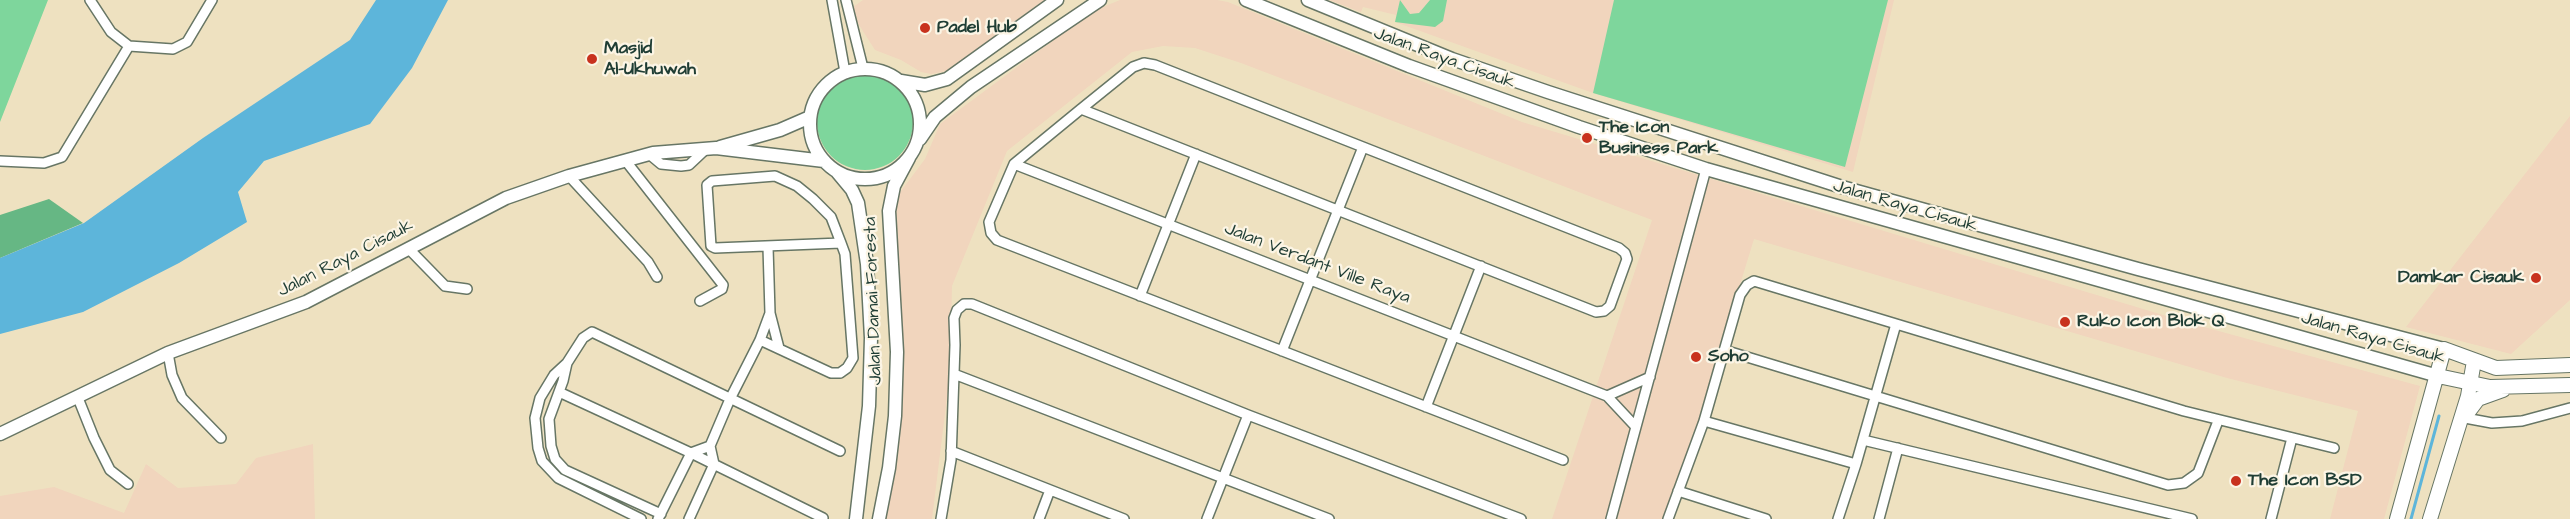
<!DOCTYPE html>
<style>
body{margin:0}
canvas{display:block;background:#eee1c0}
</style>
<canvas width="2570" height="519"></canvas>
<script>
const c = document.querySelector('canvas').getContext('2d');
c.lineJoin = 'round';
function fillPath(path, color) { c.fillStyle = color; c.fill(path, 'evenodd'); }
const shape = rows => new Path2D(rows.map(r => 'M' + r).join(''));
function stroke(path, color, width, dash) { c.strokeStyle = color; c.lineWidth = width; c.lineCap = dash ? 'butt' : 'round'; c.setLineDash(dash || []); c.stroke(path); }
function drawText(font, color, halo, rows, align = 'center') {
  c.font = font + ' "Architects Daughter",sans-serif'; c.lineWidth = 4.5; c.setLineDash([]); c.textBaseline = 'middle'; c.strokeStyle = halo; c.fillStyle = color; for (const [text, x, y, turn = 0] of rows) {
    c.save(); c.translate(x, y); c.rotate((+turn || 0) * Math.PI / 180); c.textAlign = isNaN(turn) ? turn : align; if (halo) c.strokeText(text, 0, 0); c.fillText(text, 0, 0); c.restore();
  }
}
fillPath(shape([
 [863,0,1052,0,947,71,931,74,921,72,901,60,875,50,854,17,853,7],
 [1120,0,1217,0,1228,2,1522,122,2193,324,2420,386,2384,519,2330,519,2358,411,2227,378,1754,239,1668,519,1552,519,1652,220,1241,63,1195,48,1163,46,1132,52,1007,151,952,286,950,373,932,519,877,519,900,371,892,203,925,159,940,124,1093,11],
 [1329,0,1894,0,1853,172,1593,93,1395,22,1396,15,1363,7,1361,12],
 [2570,116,2570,300,2511,354,2406,327],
 [313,444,315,519,0,519,0,496,54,487,124,513,146,464,178,488,236,484,256,458]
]), '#f1d5bd');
fillPath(shape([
 [0,0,48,0,0,122],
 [1400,0,1410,14,1419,13,1430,0,1447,0,1443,21,1435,27,1395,22],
 [1614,0,1888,0,1845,167,1593,93],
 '817 122a48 48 0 1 1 96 0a48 48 0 1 1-96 0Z'
]), '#7ed69c');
fillPath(shape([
 [49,199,83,223,0,258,0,215]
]), '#66b784');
fillPath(shape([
 [376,0,448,0,412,68,370,124,264,161,238,192,247,222,179,263,83,312,0,334,0,258,84,223,203,138,350,40]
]), '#5db5da');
stroke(shape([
 [2411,519,2439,416]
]), '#5db5da', 3);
const street = shape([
 [90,0,111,32,129,46],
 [832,0,845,72],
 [846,0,863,68],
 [1081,109,1596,312,1604,311,1610,306,1627,259,1625,253,1619,248,1155,65,1144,63,1133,67,1081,109,1014,164,989,222,991,233,997,240,1563,460],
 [649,154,661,164,681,166,689,165,706,149],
 [625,160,723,285,722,289,700,301],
 [0,161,44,163,62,157,129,46,173,49,187,42,212,0],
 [1014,164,1607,396,1635,426],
 [569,176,648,262,657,277],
 [768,247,770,313,779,348],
 [408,248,445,286,467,289],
 [1140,296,1196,154],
 [760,340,831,373,840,373,847,368,853,358,845,254,841,243,831,217,813,199,797,186,775,176,712,181,707,185,711,246,715,248,841,243],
 [1724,350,2168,485,2184,483,2198,473,2218,421],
 [1282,351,1363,147],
 [168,353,172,375,182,398,221,438],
 [567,363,563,381,549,419,551,446,555,459,565,470,661,514],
 [954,374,1329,519],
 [559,392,691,453,823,518],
 [1607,396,1650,377],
 [78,398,94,438,110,470,128,484],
 [1426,407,1481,266],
 [2465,418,2492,423,2522,421,2570,408],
 [1704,421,1856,464],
 [1863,440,2192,519],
 [951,451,1124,519],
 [1678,491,1766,519],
 [641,519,558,478,542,461,538,448,535,418,540,398,554,375,567,363,583,338,592,332,840,451],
 [658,519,691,453,710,446],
 [689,519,714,464,710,446,730,399,760,340,770,313],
 [941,519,951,460,955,345,954,318,957,310,964,304,972,304,1248,415,1521,519],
 [1039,519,1050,490],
 [1207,519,1248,415],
 [1611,519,1706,169],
 [1668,519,1704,421,1740,295,1747,285,1754,281,2184,411,2334,448],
 [1838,519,1856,464,1896,324],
 [1879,519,1898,448],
 [2271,519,2292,438]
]);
const secondary = shape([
 [1246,0,1409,66,1579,127,1706,169,2438,376],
 [1308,0,1452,59,1548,92,1842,187,2138,269,2444,349],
 '810 124a55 55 0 1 1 110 0a55 55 0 1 1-110 0Z',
 [901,81,925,85,947,79,1057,0],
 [920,139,935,117,971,87,1100,0],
 [720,147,780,130,810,117],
 [837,172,852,190,858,203,867,264,871,338,869,406,856,519],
 [0,434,168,353,306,302,506,198,569,176,653,153,716,148,824,161],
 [879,519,889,468,895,416,897,352,889,211,894,186,909,158]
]);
const primary = shape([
 [2438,376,2490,387,2570,385],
 [2466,415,2478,399,2503,390],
 [2397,519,2444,349,2496,368,2570,365],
 [2430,519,2468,396,2474,361]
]);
stroke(street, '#677665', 12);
stroke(secondary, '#677665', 15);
stroke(primary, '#677665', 16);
stroke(street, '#fff', 9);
stroke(secondary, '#fff', 12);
stroke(primary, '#fff', 14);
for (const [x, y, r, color] of [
 [925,28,6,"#c8321e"],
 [592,59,6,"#c8321e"],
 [1587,138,6,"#c8321e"],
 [2536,278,6,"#c8321e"],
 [2065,322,6,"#c8321e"],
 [1696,357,6,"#c8321e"],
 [2236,481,6,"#c8321e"]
]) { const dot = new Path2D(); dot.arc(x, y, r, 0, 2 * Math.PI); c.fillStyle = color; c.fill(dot); stroke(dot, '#fcf5e5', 2); }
drawText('bold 18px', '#1f3d34', '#fcf5e5', [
 ["Padel Hub",937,28],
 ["Masjid",604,49],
 ["Al-Ukhuwah",604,70],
 ["The Icon",1599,128],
 ["Business Park",1599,149],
 ["Damkar Cisauk",2524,278,"right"],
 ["Ruko Icon Blok Q",2077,322],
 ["Soho",1708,357],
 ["The Icon BSD",2248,481]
], 'left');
drawText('18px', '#1f3d34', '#fcf5e5', [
 ["Jalan Raya Cisauk",1444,59,20],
 ["Jalan Raya Cisauk",1905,207,16],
 ["Jalan Raya Cisauk",346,259,-27],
 ["Jalan Verdant Ville Raya",1317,264,21],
 ["Jalan Damai Foresta",874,301,-92],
 ["Jalan Raya Cisauk",2373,339,16]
]);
</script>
